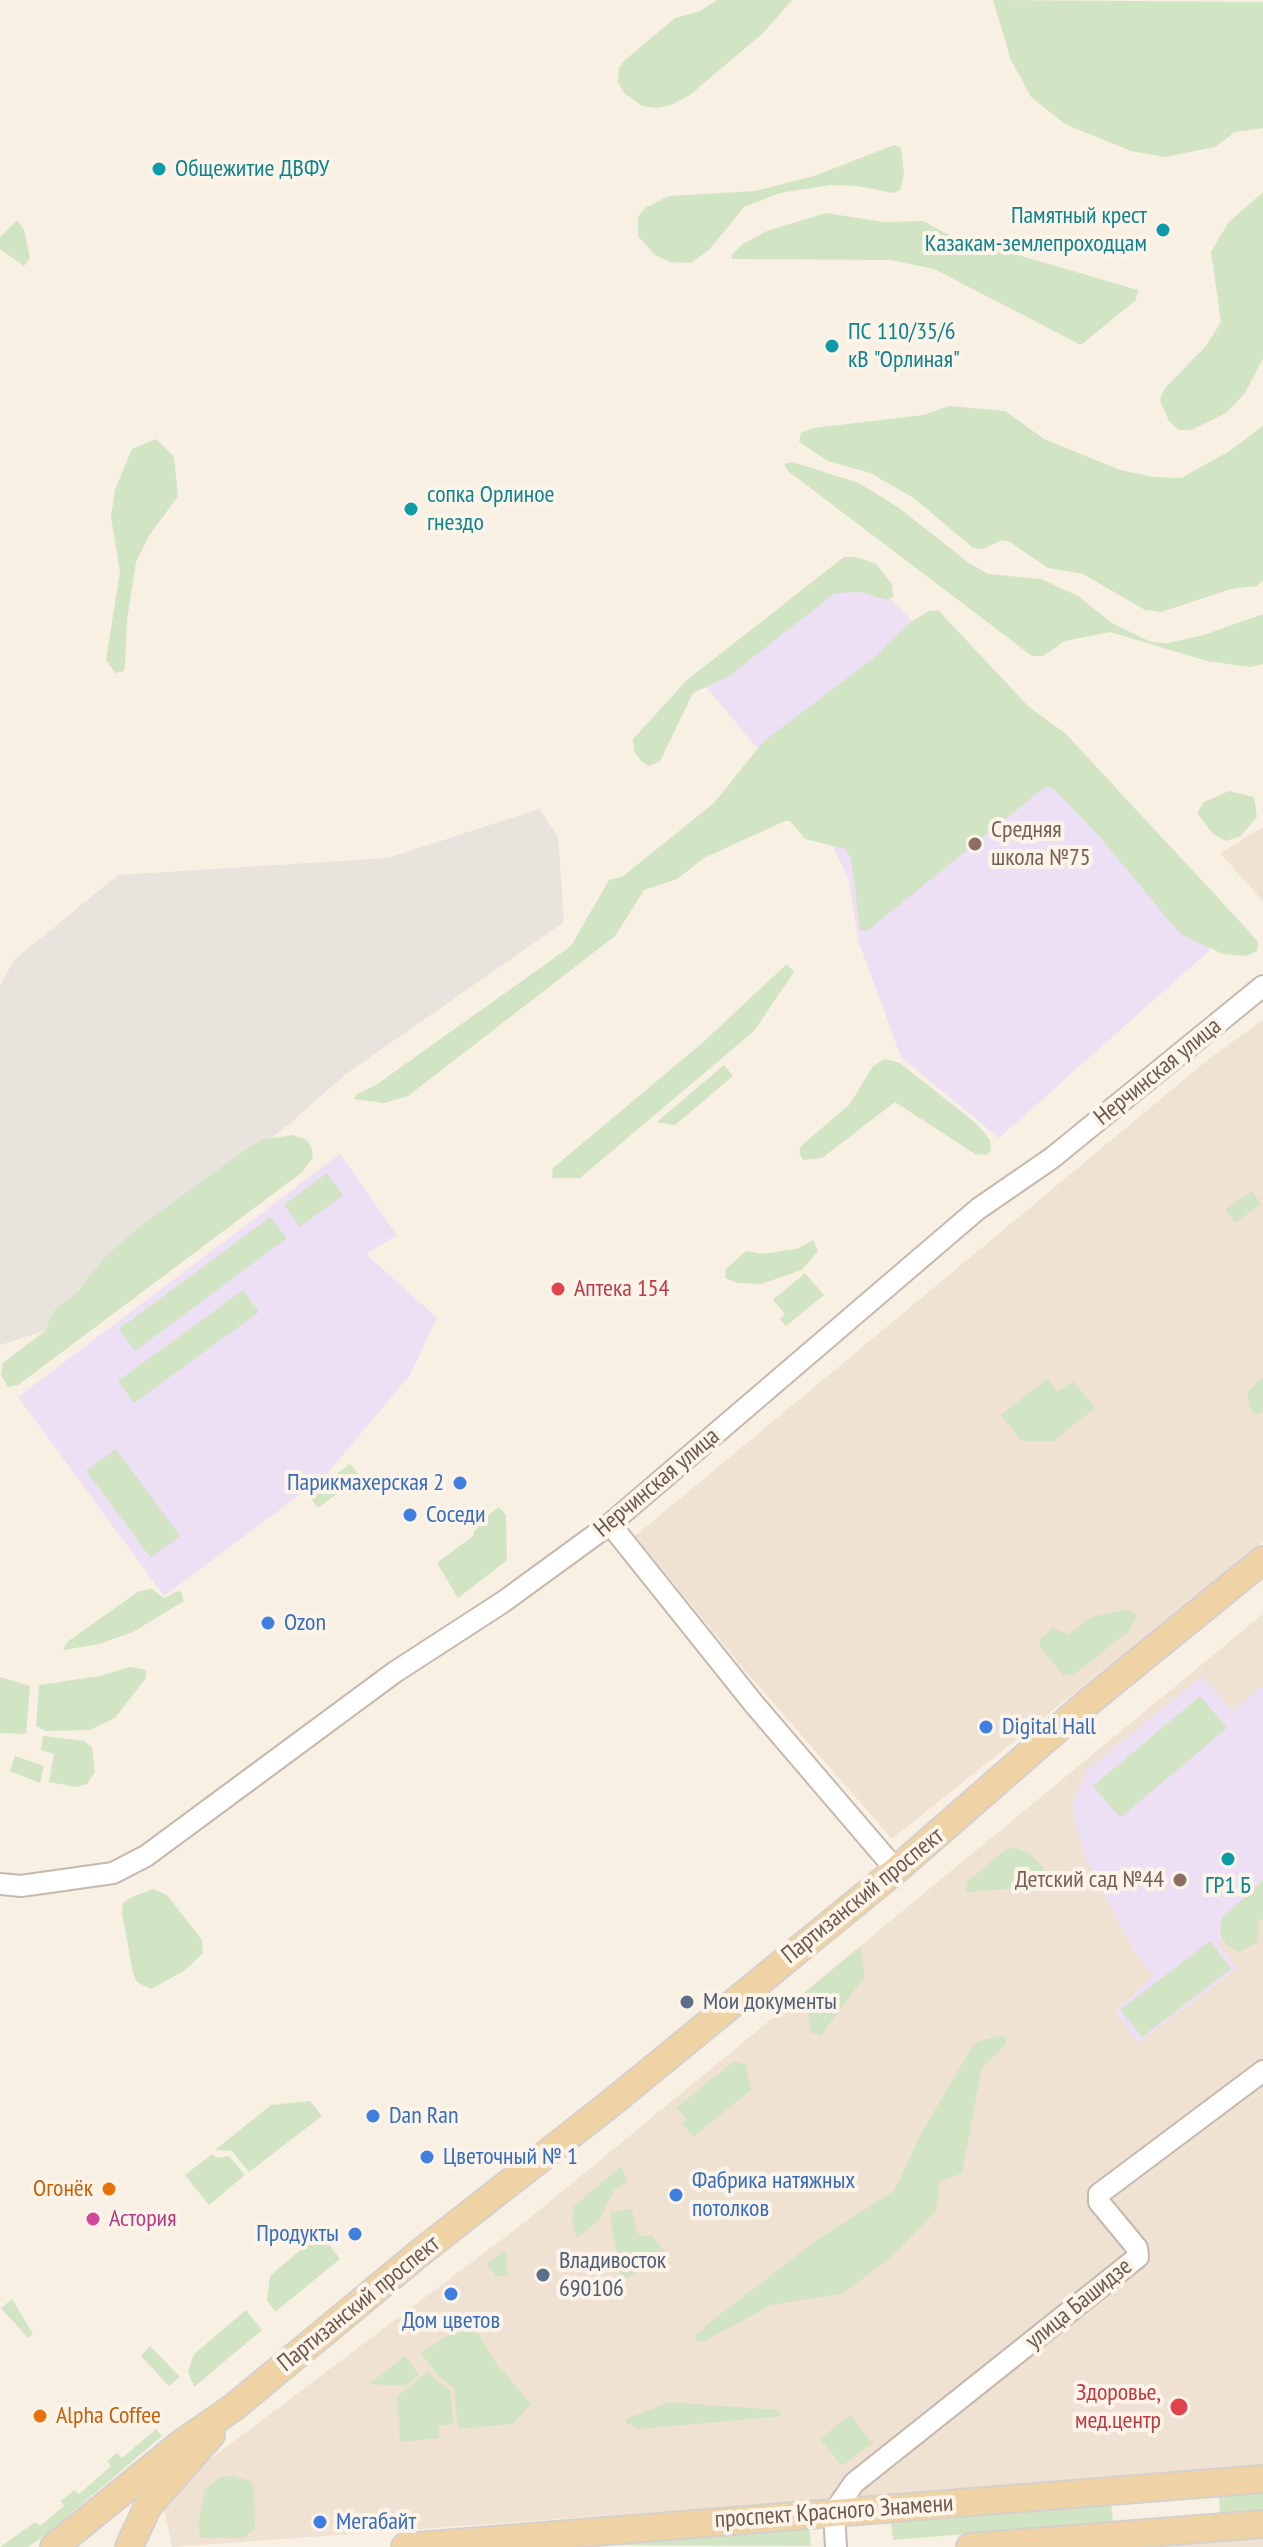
<!DOCTYPE html>
<meta charset="utf-8">
<style>
body{margin:0}
canvas{display:block;background:#f8f0e3}
</style>
<canvas width="1263" height="2547"></canvas>
<script>
const c = document.querySelector('canvas').getContext('2d');
c.lineJoin = 'round';
function fillPath(path, color) { c.fillStyle = color; c.fill(path, 'evenodd'); }
const shape = rows => new Path2D(rows.map(r => 'M' + r).join(''));
function stroke(path, color, width, dash) { c.strokeStyle = color; c.lineWidth = width; c.lineCap = dash ? 'butt' : 'round'; c.setLineDash(dash || []); c.stroke(path); }
function drawText(font, color, halo, rows, align = 'center') {
  c.font = font + ' "PT Sans Narrow",sans-serif'; c.lineWidth = 8; c.setLineDash([]); c.textBaseline = 'middle'; c.strokeStyle = halo; c.fillStyle = color; for (const [text, x, y, turn = 0] of rows) {
    c.save(); c.translate(x, y); c.rotate((+turn || 0) * Math.PI / 180); c.textAlign = isNaN(turn) ? turn : align; if (halo) c.strokeText(text, 0, 0); c.fillText(text, 0, 0); c.restore();
  }
}
fillPath(shape([
 [1263,827,1263,901,1220,853],
 [1263,1020,1263,1542,892,1839,743,1668,635,1536,1210,1058],
 [1263,1614,1263,2468,172,2547,164,2508,173,2487,525,2222],
 [1263,2532,1263,2547,1085,2547]
]), '#efe2d3');
fillPath(shape([
 [539,809,558,836,564,922,346,1074,289,1124,78,1289,63,1325,0,1345,0,986,14,960,118,875,388,858]
]), '#e8e3dd');
fillPath(shape([
 [851,560,1018,727,1210,950,999,1138,901,1057,858,940,849,881,814,806,753,743,697,676],
 [340,1154,397,1235,366,1254,437,1318,410,1375,325,1476,164,1596,18,1397],
 [1202,1676,1233,1711,1263,1685,1263,1907,1218,1944,1237,1968,1138,2043,1115,2012,1154,1975,1137,1956,1083,1853,1072,1805,1088,1769]
]), '#ede0f5');
fillPath(shape([
 [717,0,792,0,763,33,690,95,671,105,655,108,642,106,624,93,618,82,619,68,624,61,675,18,700,11],
 [993,0,1263,2,1263,128,1235,132,1215,147,1165,157,1131,151,1065,124,1031,97,1011,60],
 [894,145,901,148,904,173,901,189,894,193,857,186,830,185,780,193,744,207,709,250,691,263,670,262,655,255,638,236,638,217,645,208,669,196,755,191,814,176],
 [1263,192,1263,358,1245,393,1226,413,1191,430,1179,430,1169,421,1160,400,1165,388,1206,346,1221,322,1211,252,1228,223],
 [826,213,883,222,923,221,949,235,1138,290,1136,300,1081,345,934,269,891,260,732,259,732,254,743,244,767,231],
 [17,220,24,230,30,258,24,266,0,249,0,237],
 [949,406,1005,411,1044,439,1120,470,1154,477,1181,478,1228,452,1263,426,1263,581,1256,586,1231,589,1161,612,1145,610,1083,574,1048,568,1010,542,1002,540,983,549,973,548,914,498,870,473,828,461,799,442,801,433,813,428,924,415],
 [156,439,174,457,178,496,149,536,136,562,127,620,125,665,124,671,115,673,106,660,120,572,111,517,115,490,132,449],
 [792,462,859,483,899,508,969,563,988,574,1041,579,1078,596,1112,623,1151,642,1168,643,1204,635,1263,614,1263,664,1250,667,1207,661,1110,632,1065,641,1043,656,1032,656,788,471,784,464],
 [844,557,856,557,876,564,892,584,893,597,887,600,860,592,835,593,728,677,693,693,660,761,649,766,642,762,634,751,633,739,687,680],
 [938,610,1029,707,1065,733,1245,927,1258,942,1257,951,1247,956,1223,954,1180,934,1100,837,1053,788,1045,787,867,931,860,930,851,858,846,849,805,839,790,821,785,821,704,858,677,879,644,890,615,936,408,1096,384,1103,354,1099,357,1094,376,1085,571,946,609,880,622,877,714,803,763,742,871,660,911,622,929,611],
 [1229,791,1254,797,1257,817,1241,836,1226,841,1213,834,1197,813,1204,802],
 [787,964,794,972,754,1031,580,1178,552,1178,553,1168,701,1044],
 [885,1059,900,1063,977,1124,990,1140,991,1150,987,1155,975,1154,895,1102,822,1158,803,1160,799,1152,801,1146,850,1104,873,1066],
 [724,1065,733,1076,675,1125,657,1122],
 [292,1135,307,1140,312,1149,313,1158,301,1173,18,1385,8,1387,1,1375,3,1363,46,1330,53,1312,78,1291,105,1257,143,1224,241,1153,261,1140],
 [327,1173,343,1195,300,1227,284,1205],
 [1252,1191,1261,1204,1235,1223,1225,1210],
 [270,1217,287,1238,135,1351,119,1329],
 [813,1240,818,1251,802,1270,761,1284,737,1283,725,1278,726,1269,746,1251,761,1254,797,1249],
 [805,1273,824,1295,786,1326,780,1319,785,1314,773,1300],
 [243,1290,259,1312,134,1403,118,1381],
 [1263,1377,1263,1412,1256,1415,1249,1407,1248,1392],
 [1047,1379,1058,1392,1073,1381,1095,1408,1053,1441,1022,1441,1001,1415],
 [116,1449,180,1536,151,1558,86,1471],
 [350,1464,360,1476,318,1508,309,1495],
 [499,1507,506,1515,507,1560,458,1598,437,1563,473,1536,477,1523],
 [152,1589,164,1598,180,1590,184,1601,133,1632,99,1644,63,1650,67,1642,139,1591],
 [1131,1609,1137,1617,1129,1631,1073,1675,1063,1675,1039,1646,1040,1639,1053,1627,1068,1635,1091,1617],
 [130,1667,146,1670,146,1678,115,1718,90,1730,46,1731,36,1726,39,1685,100,1676],
 [0,1677,30,1686,26,1734,0,1733],
 [1200,1696,1227,1728,1120,1818,1093,1786],
 [43,1736,84,1741,92,1747,95,1772,87,1784,76,1787,49,1782,54,1754,41,1750],
 [15,1756,44,1766,40,1783,10,1771],
 [1015,1848,1029,1853,1041,1865,1050,1878,1048,1886,965,1892,968,1881,1006,1849],
 [1263,1880,1263,1918,1258,1923,1258,1942,1239,1952,1227,1945,1220,1934,1222,1918],
 [153,1889,167,1895,202,1940,203,1953,184,1971,151,1989,137,1982,133,1973,122,1913,123,1903,130,1898],
 [1210,1941,1231,1969,1142,2037,1120,2010],
 [860,1947,865,1976,821,2035,811,2033,805,1993],
 [998,2036,1005,2037,1006,2044,982,2067,962,2173,940,2182,936,2211,892,2256,844,2293,771,2305,705,2341,695,2341,696,2335,718,2316,817,2240,894,2191,922,2132,972,2047,977,2042],
 [734,2061,746,2065,751,2090,694,2136,682,2125,687,2119,676,2108],
 [310,2101,322,2116,249,2172,232,2151,215,2150,271,2105],
 [212,2154,217,2158,229,2156,245,2175,209,2205,185,2175],
 [622,2166,627,2182,614,2190,600,2219,577,2238,572,2220,574,2206],
 [632,2209,636,2231,641,2236,651,2235,664,2251,632,2276,620,2279,610,2212],
 [320,2233,340,2259,275,2312,267,2300,270,2276],
 [506,2250,508,2275,497,2277,487,2264],
 [12,2299,33,2334,28,2338,1,2308],
 [246,2310,262,2330,194,2387,188,2371,194,2354],
 [470,2321,496,2363,531,2404,513,2424,458,2429,454,2388,438,2376,421,2353],
 [150,2346,180,2377,169,2386,141,2356],
 [405,2356,419,2375,405,2386,369,2384],
 [427,2372,450,2391,453,2424,439,2426,439,2438,400,2442,397,2397],
 [669,2402,777,2410,782,2416,639,2429,625,2423,627,2419],
 [850,2415,872,2443,842,2466,820,2439],
 [156,2429,162,2436,49,2532,28,2547,0,2547,35,2522,40,2526,64,2506,61,2501,74,2490,79,2494,111,2466,107,2461,117,2453,122,2458],
 [235,2476,251,2482,254,2490,255,2528,244,2538,201,2538,198,2525,205,2490,220,2477],
 [1263,2493,1263,2513,1220,2516,1219,2496],
 [1111,2502,1113,2522,893,2540,891,2521],
 [809,2526,811,2546,590,2545]
]), '#d1e4c4');
const minor = shape([
 [610,1524,754,1704,896,1870],
 [0,1884,21,1886,113,1873,146,1856,395,1672,503,1602,610,1524,978,1209,1052,1158,1263,986],
 [836,2547,834,2512,854,2483,1138,2257,1137,2248,1099,2202,1099,2194,1263,2071]
]);
const major = shape([
 [54,2547,182,2443,234,2407,421,2252,610,2104,896,1870,1086,1704,1263,1560],
 [129,2547,148,2506,211,2435],
 [405,2547,1263,2479],
 [970,2547,1263,2524]
]);
stroke(minor, '#c7b8ac', 24);
stroke(major, '#d6d0cd', 30);
stroke(minor, '#fff', 20);
stroke(major, '#efd3a4', 26);
for (const [x, y, r, color] of [
 [159,169,8,"#0f9aa8"],
 [1163,230,8,"#0f9aa8"],
 [832,346,8,"#0f9aa8"],
 [411,509,8,"#0f9aa8"],
 [975,844,8,"#8d6e63"],
 [558,1289,8,"#e0444e"],
 [460,1483,8,"#3f7fe0"],
 [410,1515,8,"#3f7fe0"],
 [268,1623,8,"#3f7fe0"],
 [986,1727,8,"#3f7fe0"],
 [1228,1859,8,"#0f9aa8"],
 [1180,1880,8,"#8d6e63"],
 [687,2002,8,"#5c6f8a"],
 [373,2116,8,"#3f7fe0"],
 [427,2157,8,"#3f7fe0"],
 [109,2189,8,"#e8710a"],
 [676,2195,8,"#3f7fe0"],
 [93,2219,8,"#d1479c"],
 [355,2234,8,"#3f7fe0"],
 [543,2275,8,"#5c6f8a"],
 [451,2294,8,"#3f7fe0"],
 [1179,2407,10,"#e0444e"],
 [40,2416,8,"#e8710a"],
 [320,2522,8,"#3f7fe0"]
]) { const dot = new Path2D(); dot.arc(x, y, r, 0, 2 * Math.PI); c.fillStyle = color; c.fill(dot); stroke(dot, '#fcf4e9', 3); }
drawText('24px', '#0d838f', '#fcf4e9', [
 ["Общежитие ДВФУ",175,169],
 ["Памятный крест",1147,216,"right"],
 ["Казакам-землепроходцам",1147,244,"right"],
 ["ПС 110/35/6",848,332],
 ["кВ \"Орлиная\"",848,360],
 ["сопка Орлиное",427,495],
 ["гнездо",427,523],
 ["ГР1 Б",1228,1886,"center"]
], 'left');
drawText('24px', '#785e54', '#fcf4e9', [
 ["Средняя",991,830],
 ["школа №75",991,858],
 ["Детский сад №44",1164,1880,"right"]
], 'left');
drawText('24px', '#6d584d', '#fcf4e9', [
 ["Нерчинская улица",1158,1072,-39],
 ["Нерчинская улица",657,1483,-40],
 ["Партизанский проспект",863,1896,-39],
 ["Партизанский проспект",359,2304,-39],
 ["улица Башидзе",1079,2304,-39],
 ["проспект Красного Знамени",834,2512,-4]
]);
drawText('24px', '#be3a42', '#fcf4e9', [
 ["Аптека 154",574,1289],
 ["Здоровье,",1161,2393,"right"],
 ["мед.центр",1161,2421,"right"]
], 'left');
drawText('24px', '#366cbe', '#fcf4e9', [
 ["Парикмахерская 2",444,1483,"right"],
 ["Соседи",426,1515],
 ["Ozon",284,1623],
 ["Digital Hall",1002,1727],
 ["Dan Ran",389,2116],
 ["Цветочный № 1",443,2157],
 ["Фабрика натяжных",692,2181],
 ["потолков",692,2209],
 ["Продукты",339,2234,"right"],
 ["Дом цветов",451,2321,"center"],
 ["Мегабайт",336,2522]
], 'left');
drawText('24px', '#4e5e75', '#fcf4e9', [
 ["Мои документы",703,2002],
 ["Владивосток",559,2261],
 ["690106",559,2289]
], 'left');
drawText('24px', '#c56008', '#fcf4e9', [
 ["Огонёк",93,2189],
 ["Alpha Coffee",56,2416,"left"]
], 'right');
drawText('24px', '#b23c85', '#fcf4e9', [
 ["Астория",109,2219]
], 'left');
</script>
